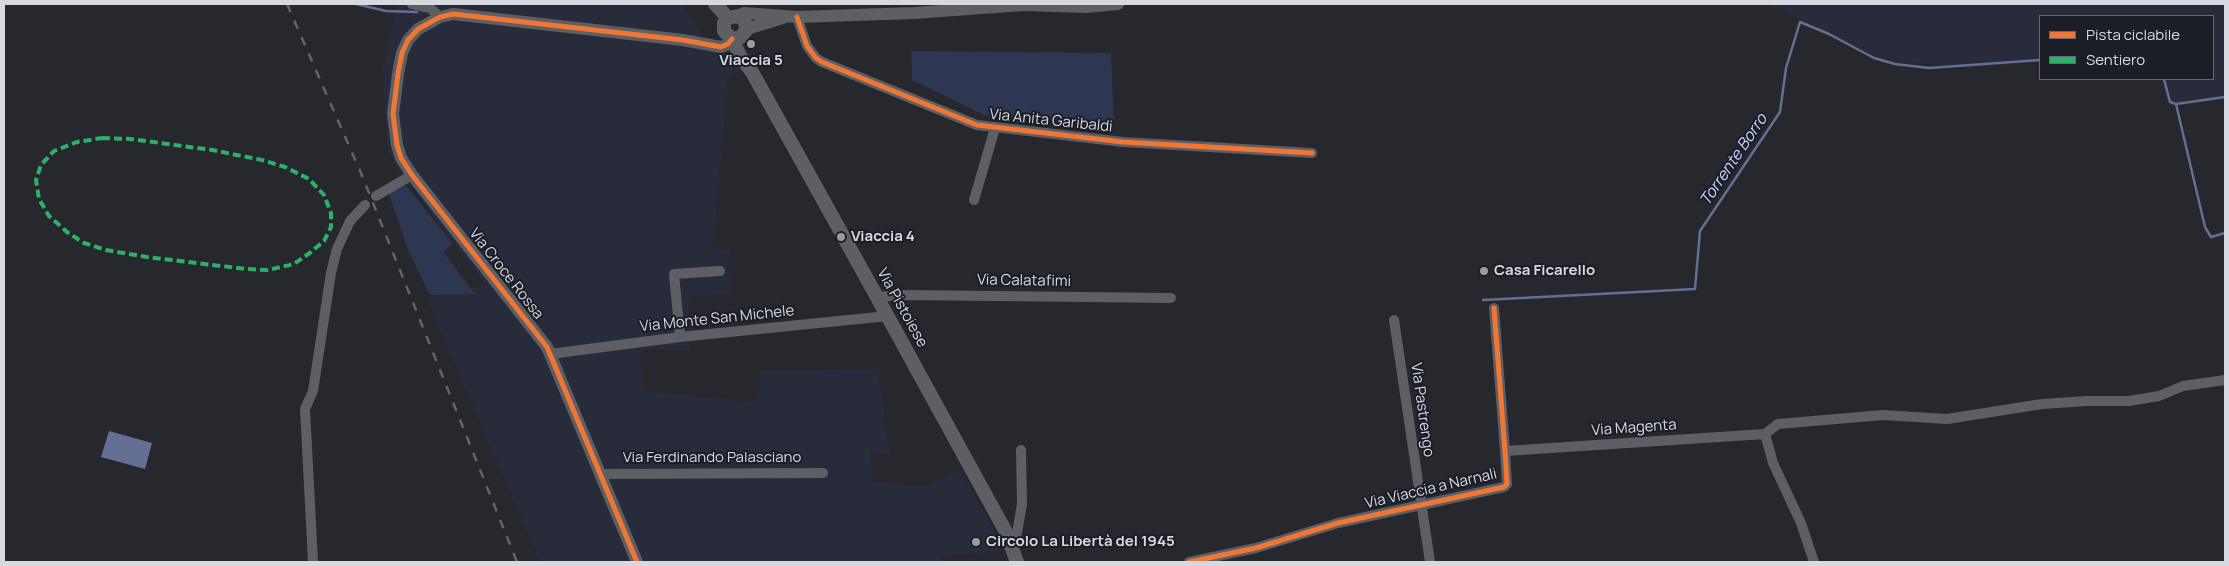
<!DOCTYPE html>
<meta charset="utf-8">
<style>
body{margin:0}
#map{position:relative;width:2229px;height:566px;overflow:hidden;background:#27282e;font-family:Manrope,sans-serif}
canvas{display:block}
.frame{position:absolute;inset:0;border:5px solid #d7d9e0;pointer-events:none}
.legend{position:absolute;left:2039px;top:15px;width:175px;height:65px;box-sizing:border-box;background:#1b1e27;border:1px solid #666971;margin:0;padding:6px 9px;list-style:none;font-size:15px;color:#d7d9e0}
.legend li{display:flex;align-items:center;gap:10px;height:25px}
.legend b{width:25px;border:1px solid #666971}
</style>
<div id="map">
<canvas width="2229" height="566"></canvas>
<div class="frame"></div>
<ul class="legend">
<li><b style="height:6px;background:#f07635"></b>Pista ciclabile</li>
<li><b style="height:6px;background:#2db169"></b>Sentiero</li>
</ul>
</div>
<script>
const c = document.querySelector('canvas').getContext('2d');
c.lineJoin = 'round';
function fillPath(path, color) { c.fillStyle = color; c.fill(path, 'evenodd'); }
const shape = rows => new Path2D(rows.map(r => 'M' + r).join(''));
function stroke(path, color, width, dash) { c.strokeStyle = color; c.lineWidth = width; c.lineCap = dash ? 'butt' : 'round'; c.setLineDash(dash || []); c.stroke(path); }
function drawText(font, color, halo, rows, align = 'center') {
  c.font = font + ' Manrope,sans-serif'; c.lineWidth = 4; c.setLineDash([]); c.textBaseline = 'middle'; c.strokeStyle = halo; c.fillStyle = color; for (const [text, x, y, turn = 0] of rows) {
    c.save(); c.translate(x, y); c.rotate((+turn || 0) * Math.PI / 180); c.textAlign = isNaN(turn) ? turn : align; if (halo) c.strokeText(text, 0, 0); c.fillText(text, 0, 0); c.restore();
  }
}
fillPath(shape([
 [397,4,682,4,711,51,731,50,744,69,728,76,713,247,729,250,731,294,689,297,690,350,641,350,643,391,756,402,761,371,878,369,890,455,871,451,873,482,925,486,961,471,1005,550,942,557,942,562,540,562,427,299,485,285,397,168,388,149,382,73],
 [1769,4,2225,4,2225,99,2168,106,2161,79,2213,79,2213,16,2040,16,2040,62,1968,67,1884,61]
]), '#282c3a');
fillPath(shape([
 [911,51,1111,53,1114,125,984,115,912,80],
 [404,183,453,244,443,252,475,294,430,295,409,252,388,192]
]), '#2e3752');
fillPath(shape([
 [109,431,152,443,145,469,101,457]
]), '#636f93');
stroke(shape([
 [356,4,386,11,417,12],
 [2164,79,2170,102,2176,104,2225,97],
 [2176,104,2205,227,2211,237,2225,233],
 [1483,300,1695,289,1700,231,1780,112,1786,68,1800,22,1829,34,1874,58,1895,64,1929,68,2040,60]
]), '#636f93', 2.5);
stroke(shape([
 [412,4,430,8,440,17],
 [797,17,807,46,816,58,822,62,977,125,1123,142,1312,153],
 [376,196,412,175],
 [974,200,995,128],
 [877,297,907,295,1171,298],
 [1394,320,1430,562],
 [680,337,674,274,720,271],
 [550,354,680,337,888,316],
 [1765,434,1778,424,1883,415,1947,419,2042,404,2087,401,2129,401,2159,396,2183,386,2225,380],
 [1765,434,1773,463,1801,523,1814,562],
 [1505,451,1765,434],
 [600,474,823,473],
 [1011,547,1017,533,1022,504,1021,450],
 [313,562,305,409,313,391,331,273,337,249,350,221,365,205],
 [1189,562,1256,548,1338,523,1504,487,1507,484,1505,451,1494,308]
]), '#5e5f64', 10);
stroke(shape([
 [738,16,744,13,797,17,914,13,1023,5,1086,7,1118,4],
 [747,29,783,18],
 [637,562,547,347,412,175,401,158,397,145,393,114,398,74,402,53,408,40,418,29,440,17,453,14,683,40,721,47,728,44,732,39]
]), '#5e5f64', 12);
stroke(shape([
 [715,4,728,18],
 [732,39,741,37,747,29,744,20,738,16,728,18,724,23,724,31,732,39,740,56,752,72,877,297,1006,532,1017,562]
]), '#5e5f64', 14);
stroke(shape([
 [287,4,361,173,517,562]
]), '#63646a', 2.5, [9, 9]);
stroke(shape([
 [102,138,131,139,212,150,262,160,285,167,309,179,324,195,331,213,331,227,324,241,311,252,294,264,268,270,246,269,147,257,106,250,84,243,67,232,49,216,39,199,36,180,41,165,54,151,77,142,102,138]
]), '#2db169', 4, [8, 4]);
stroke(shape([
 [797,17,807,46,816,58,822,62,977,125,1123,142,1312,153],
 [637,562,547,347,412,175,401,158,397,145,393,114,398,74,402,53,408,40,418,29,440,17,453,14,683,40,721,47,728,44,732,39],
 [1189,562,1256,548,1338,523,1504,487,1507,484,1505,451,1494,308]
]), '#f07635', 5);
for (const [x, y, r, color] of [
 [751,44,5,"#999ba2"],
 [841,237,5,"#999ba2"],
 [1484,271,5,"#999ba2"],
 [976,542,5,"#999ba2"]
]) { const dot = new Path2D(); dot.arc(x, y, r, 0, 2 * Math.PI); c.fillStyle = color; c.fill(dot); stroke(dot, '#1b1e27', 2); }
drawText('bold 15px', '#d7d9e0', '#1b1e27', [
 ["Viaccia 5",751,61,"center"],
 ["Viaccia 4",851,237],
 ["Casa Ficarello",1494,271],
 ["Circolo La Libertà del 1945",986,542]
], 'left');
drawText('15px', '#d7d9e0', '#1b1e27', [
 ["Via Anita Garibaldi",1051,121,6],
 ["Via Croce Rossa",506,274,52],
 ["Via Calatafimi",1024,281,1],
 ["Via Pistoiese",902,308,61],
 ["Via Monte San Michele",717,319,-6],
 ["Via Pastrengo",1422,410,82],
 ["Via Magenta",1634,428,-4],
 ["Via Ferdinando Palasciano",712,458],
 ["Via Viaccia a Narnali",1431,489,-13]
]);
drawText('italic 16px', '#c9d6fd', '#1b1e27', [
 ["Torrente Borro",1734,160,-56]
]);
</script>
